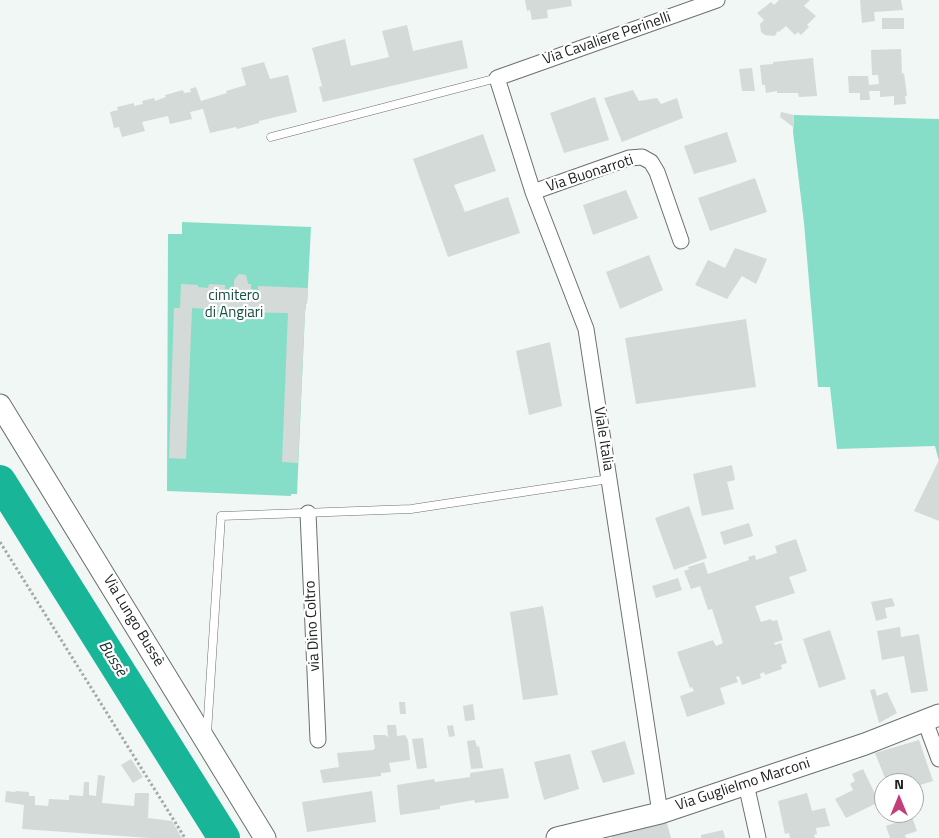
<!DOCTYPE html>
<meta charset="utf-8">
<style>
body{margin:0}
#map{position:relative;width:939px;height:838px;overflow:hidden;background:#f1f7f5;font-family:"Titillium Web",sans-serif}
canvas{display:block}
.north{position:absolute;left:874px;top:773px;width:50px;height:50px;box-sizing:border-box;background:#fff;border:1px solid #a6a7a7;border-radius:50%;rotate:0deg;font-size:14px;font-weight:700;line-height:20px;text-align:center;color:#202322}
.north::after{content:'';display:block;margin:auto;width:18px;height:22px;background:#c43d7b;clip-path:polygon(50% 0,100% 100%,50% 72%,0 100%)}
</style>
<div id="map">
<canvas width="939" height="838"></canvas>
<div class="north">N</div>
</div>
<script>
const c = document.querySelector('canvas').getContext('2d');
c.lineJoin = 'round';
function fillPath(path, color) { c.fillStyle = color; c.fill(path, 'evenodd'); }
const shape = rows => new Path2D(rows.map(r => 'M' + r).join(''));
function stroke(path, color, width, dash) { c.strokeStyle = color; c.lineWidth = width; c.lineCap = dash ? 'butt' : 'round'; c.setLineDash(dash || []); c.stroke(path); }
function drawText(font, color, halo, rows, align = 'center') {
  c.font = font + ' "Titillium Web",sans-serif'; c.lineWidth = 4.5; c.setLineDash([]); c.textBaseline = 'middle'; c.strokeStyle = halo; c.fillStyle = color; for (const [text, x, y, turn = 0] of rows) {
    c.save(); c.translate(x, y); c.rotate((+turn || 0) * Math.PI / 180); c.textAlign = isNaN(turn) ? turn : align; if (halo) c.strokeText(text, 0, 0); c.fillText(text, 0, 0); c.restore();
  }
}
fillPath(shape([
 [794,115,939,119,939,461,935,446,837,449,830,387,818,387,804,223,793,132],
 [182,222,311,227,307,304,306,304,305,312,297,494,291,494,291,496,167,491,168,234,182,234]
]), '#86dec8');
stroke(shape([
 [0,481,224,838]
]), '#19b599', 32);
fillPath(shape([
 [525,0,571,0,572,6,547,10,548,18,532,20,530,10,527,11],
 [779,0,810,0,804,6,816,16,807,25,809,27,801,35,798,32,795,35,786,26,779,32,778,31,776,33,777,34,774,36,765,35,761,32,760,24,764,20,757,13,771,2,774,5],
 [860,0,901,0,903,10,874,12,875,21,862,23],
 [882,18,904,18,904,29,882,29],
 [407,25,413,51,462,40,468,68,323,102,319,87,322,86,312,48,345,39,351,66,389,57,382,31],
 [901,49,902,74,904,73,907,96,905,96,906,104,894,105,894,96,880,97,880,91,869,91,870,100,860,100,860,93,849,93,848,76,868,76,869,85,879,84,878,75,872,75,871,50],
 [813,58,817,96,799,97,798,93,777,93,777,91,766,93,765,85,762,85,760,65,773,64,773,62],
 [264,62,270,79,288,75,297,112,259,121,259,123,237,129,236,127,210,133,203,109,190,112,192,119,170,124,168,116,142,122,145,131,122,137,119,127,114,128,110,112,118,110,117,107,134,103,134,106,143,104,142,101,154,98,155,101,166,97,165,95,183,90,184,93,191,92,190,89,196,87,201,101,227,93,226,91,246,85,241,68],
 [752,68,755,91,742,91,739,69],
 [633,90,639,101,657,98,661,104,677,98,683,118,622,142,604,98],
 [595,97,609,140,564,153,550,113],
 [781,112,794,115,793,127,780,117],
 [727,132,737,162,694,174,684,146],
 [483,134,496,171,454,185,465,212,508,197,520,233,448,257,413,159],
 [755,178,767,212,710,231,698,198],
 [626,190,638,218,593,235,583,205],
 [735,248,767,259,756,284,742,276,727,299,695,285,708,260,725,268],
 [649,255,663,290,620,309,606,272],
 [239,274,246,275,248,284,251,284,251,290,258,290,258,286,308,288,307,304,306,304,305,312,298,463,282,462,288,313,224,312,224,310,192,308,186,459,169,458,174,308,180,308,181,284,198,285,198,287,208,288,209,284,225,285,225,289,234,290,234,280],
 [746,319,756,387,636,404,625,338],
 [550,342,562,406,529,415,516,351],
 [939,460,939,521,914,511],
 [732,465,735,480,727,482,734,509,702,516,693,474],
 [689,506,707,558,674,570,655,518],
 [749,523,753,536,724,545,720,532],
 [796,539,807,571,789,577,795,593,755,606,761,622,771,619,772,621,777,620,783,640,774,643,775,645,781,643,787,663,781,665,782,669,765,675,764,672,760,674,761,678,742,685,739,676,736,677,738,682,720,688,725,704,687,717,680,696,694,691,692,687,690,688,677,652,713,640,716,646,723,643,712,609,708,610,700,586,691,589,684,571,689,569,688,567,704,562,708,574,749,560,748,557,755,555,756,560,777,553,775,546],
 [678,578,682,590,656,598,652,586],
 [892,598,895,606,885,608,887,618,876,621,871,602],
 [543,606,558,695,523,700,510,612],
 [900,627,901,637,919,634,928,691,911,693,904,656,882,660,877,631],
 [830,630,846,679,819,688,803,639],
 [875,689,877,696,887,692,897,713,879,723,870,690],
 [399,702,405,702,406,714,400,714],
 [473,704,475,720,465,721,463,706],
 [387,725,396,725,397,736,405,735,408,740,410,760,389,763,391,772,381,773,381,776,323,783,320,770,339,767,337,753,373,750,375,748,373,735,385,735,388,737],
 [453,725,455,736,449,737,447,726],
 [423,738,427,768,417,769,412,739],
 [475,740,477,747,479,746,483,768,471,769,467,741],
 [919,740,933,781,914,787,914,783,887,783,875,753],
 [625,741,635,774,603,783,591,751],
 [570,754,579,789,544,800,534,762],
 [131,759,143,777,133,783,121,765],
 [503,768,509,798,475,803,474,800,440,806,440,809,400,815,397,785,434,779,435,782,470,777,470,773],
 [863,769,879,802,846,818,835,799,853,790,850,784,855,781,852,774],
 [98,775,105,776,102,803,134,806,135,793,149,793,148,818,172,821,182,838,150,838,22,829,24,805,5,802,6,791,15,792,16,791,29,792,29,796,35,796,35,805,48,806,49,799,69,800,69,795,83,796,84,782,89,782,89,795,96,796],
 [372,791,376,822,307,832,302,802],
 [807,793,812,811,825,808,830,826,816,828,817,834,814,835,815,838,790,838,789,833,785,834,778,801],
 [665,816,671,838,612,838,611,834],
 [912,817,917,831,905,835,906,838,890,838,886,826],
 [723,830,725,838,701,838,701,835]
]), '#d4dad8');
const lane = shape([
 [271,137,497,78],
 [207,733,221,516,411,509,609,479]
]);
const street = shape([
 [533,192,629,158,642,157,651,162,657,172,681,241],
 [308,513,318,740],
 [925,721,939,759],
 [746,784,758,838],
 [660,813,586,329,533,192,497,78,717,0]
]);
const secondary = shape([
 [0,405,265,838],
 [557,838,660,813,865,744,939,715]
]);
stroke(lane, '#6b706e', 9);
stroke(street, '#6b706e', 17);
stroke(secondary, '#6b706e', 23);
stroke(shape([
 [0,542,185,838]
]), '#a5aaa8', 3, [2.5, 2.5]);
stroke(lane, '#fff', 8);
stroke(street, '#fff', 15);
stroke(secondary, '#fff', 21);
drawText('15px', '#202322', '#fff', [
 ["Via Cavaliere Perinelli",607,39,-19],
 ["Via Buonarroti",590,174,-18],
 ["Viale Italia",603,439,81],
 ["Via Lungo Bussè",133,621,59],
 ["via Dino Coltro",313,626,-93],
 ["Via Guglielmo Marconi",743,785,-18]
]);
drawText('15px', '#164f43', '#fff', [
 ["cimitero",234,296],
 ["di Angiari",234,313]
]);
drawText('italic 16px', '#1a312b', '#fff', [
 ["Bussè",112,659,58]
]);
</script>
